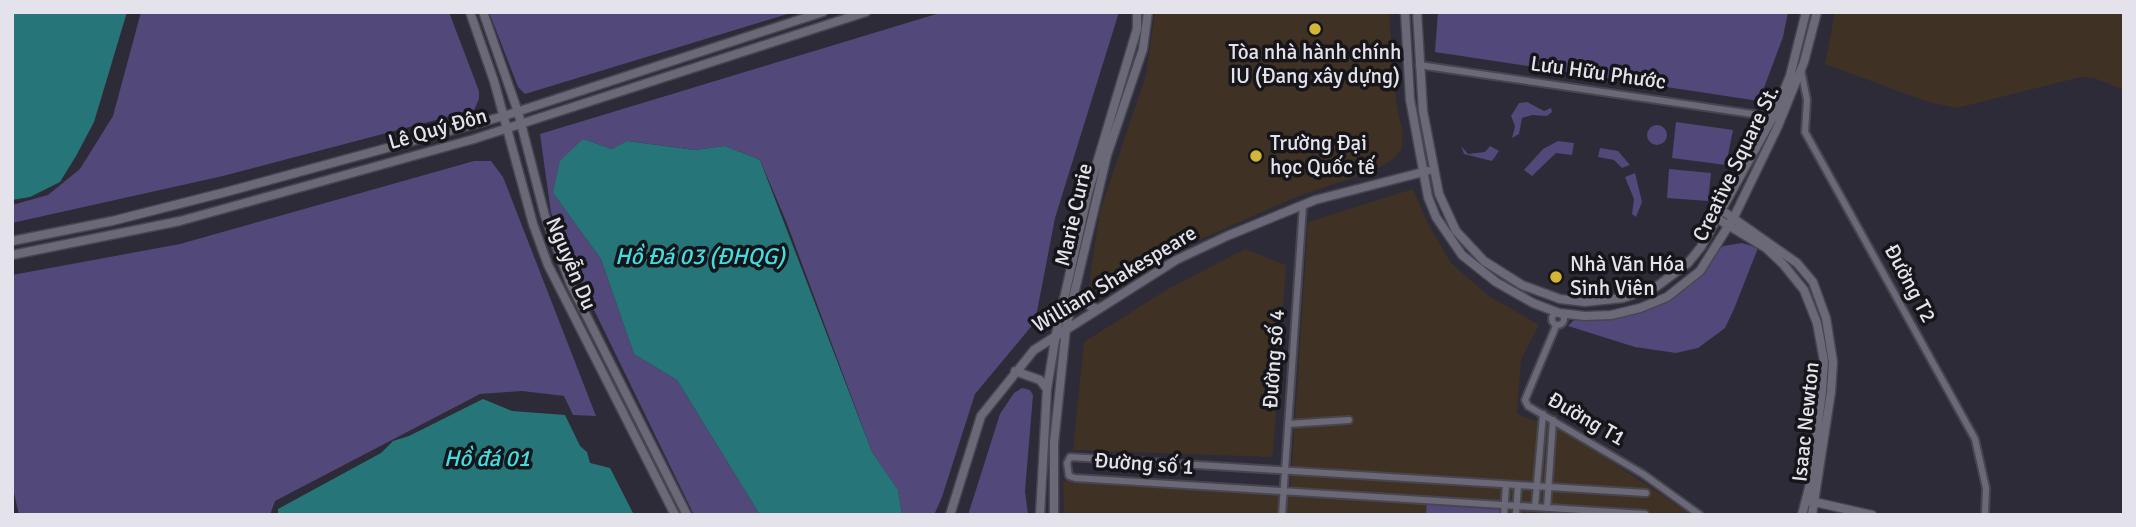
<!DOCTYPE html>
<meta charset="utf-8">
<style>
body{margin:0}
#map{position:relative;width:2136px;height:527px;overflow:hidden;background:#2d2b38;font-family:Signika,sans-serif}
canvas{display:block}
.frame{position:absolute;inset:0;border:14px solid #e4e3eb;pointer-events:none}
</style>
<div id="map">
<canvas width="2136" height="527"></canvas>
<div class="frame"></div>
</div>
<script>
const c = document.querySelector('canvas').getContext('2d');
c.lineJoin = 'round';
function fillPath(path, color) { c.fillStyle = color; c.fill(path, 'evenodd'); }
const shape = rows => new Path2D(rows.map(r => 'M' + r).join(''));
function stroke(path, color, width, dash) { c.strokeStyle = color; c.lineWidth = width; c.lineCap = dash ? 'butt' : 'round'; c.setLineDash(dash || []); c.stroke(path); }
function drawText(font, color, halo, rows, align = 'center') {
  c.font = font + ' Signika,sans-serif'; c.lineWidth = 7; c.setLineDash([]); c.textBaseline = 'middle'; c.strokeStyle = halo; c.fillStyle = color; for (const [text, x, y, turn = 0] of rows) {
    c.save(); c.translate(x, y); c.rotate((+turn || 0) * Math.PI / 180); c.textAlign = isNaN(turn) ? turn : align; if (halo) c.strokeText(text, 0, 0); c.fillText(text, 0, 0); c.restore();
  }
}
fillPath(shape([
 [1155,12,1389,12,1396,102,1403,134,1401,150,1393,159,1374,171,1301,195,1185,246,1097,297,1092,294,1090,277,1100,211,1146,75],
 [1835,12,2120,12,2124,16,2124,90,2094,78,2081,77,1957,108,1928,102,1825,64],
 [1413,189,1427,222,1451,263,1489,296,1539,325,1521,359,1517,414,1567,432,1692,515,1064,515,1063,481,1290,496,1308,222],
 [1245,249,1286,265,1273,454,1270,457,1073,450,1084,342,1168,289]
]), '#3f3224');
fillPath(shape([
 [141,12,449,12,479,91,479,99,474,110,223,176,12,223,12,205,48,195,80,169,113,116],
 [489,12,794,12,525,94,518,87],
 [943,12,1119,12,1055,218,1035,322,975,394,942,497,934,515,902,515,898,490,872,452,786,221,760,160,725,146,695,150,628,141,612,149,583,139,553,193,601,259,634,354,677,380,760,515,694,515,578,277,551,213,540,134],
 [1438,12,1788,12,1783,37,1759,101,1435,52],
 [1527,102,1544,111,1551,108,1552,112,1547,116,1532,115,1522,118,1519,134,1512,138,1515,126,1511,116,1519,103],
 [1676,122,1733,130,1726,165,1672,158],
 '1647 135a10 10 0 1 1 20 0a10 10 0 1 1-20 0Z',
 [1558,141,1574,143,1572,155,1556,153,1532,176,1524,170,1543,149],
 [1461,146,1468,154,1485,152,1490,146,1499,151,1492,161,1464,154],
 [1600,148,1618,151,1630,165,1622,168,1614,160,1598,157],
 [474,161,491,161,503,177,596,416,573,415,564,396,522,391,480,394,275,501,270,515,19,515,12,484,12,275,180,244],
 [1669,169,1711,173,1708,201,1667,198],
 [1635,173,1642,202,1636,217,1632,214,1634,199,1625,177],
 [1742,243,1758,248,1734,309,1725,328,1698,348,1676,353,1635,347,1568,326,1577,317,1653,302,1685,283,1723,246],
 [1022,388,1030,390,1033,395,1025,491,1028,515,968,515,1000,414,1014,393],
 [1427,499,1500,506,1500,515,1426,515]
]), '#524879');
fillPath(shape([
 [12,12,127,12,94,122,76,156,60,182,30,197,12,200],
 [583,139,612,149,627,141,695,150,725,146,760,160,872,452,898,490,902,515,760,515,677,380,634,354,601,259,553,193,560,161],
 [483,399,512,411,565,415,580,446,587,452,590,463,610,468,634,515,278,515,278,509,381,453,393,441,409,436]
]), '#267679');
const minor = shape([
 [1419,65,1773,117],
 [1801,70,1807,100,1805,132,1975,439,1986,488,1985,515],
 '1552 319a6 6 0 1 1 12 0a6 6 0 1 1-12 0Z',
 [1556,326,1525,400,1528,406,1643,474,1700,515],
 [1288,424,1349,420],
 [1535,507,1543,414],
 [1547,508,1553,420],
 [1645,514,1075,478,1069,476,1067,463,1070,457,1646,493],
 [1282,515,1303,205],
 [1504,515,1506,485],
 [1516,515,1518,485]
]);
const tertiary = shape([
 [470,12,494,81,533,224,548,265,675,515],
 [483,12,518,112,545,216,570,283,687,515],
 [1405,12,1410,99,1428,197,1436,217,1462,255,1496,282,1533,303,1559,313,1585,316,1611,315,1640,308,1667,297,1700,271,1734,217,1778,126,1804,62,1817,12],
 [1417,12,1423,111,1439,194,1456,231,1484,261,1522,285,1560,299,1585,302,1623,298,1656,287,1688,263,1701,247,1773,117,1790,76,1806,12],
 [1723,211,1797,263,1813,282,1826,318,1833,362,1831,392,1812,515],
 [1718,219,1766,248,1783,264,1804,290,1817,323,1824,361,1822,391,1811,480,1802,515],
 [12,241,112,221,226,192,504,116,823,12],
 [12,255,180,221,474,139,866,12],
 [1074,294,1090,306,1098,309],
 [1015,371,1040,380,1047,389],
 [1810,501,1872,515],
 [950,515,981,416,1034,350,1176,260,1227,236,1315,200,1427,171],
 [1040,515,1047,389,1056,334,1088,193,1137,29,1137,12],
 [1054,515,1054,443,1066,328,1107,155,1143,49,1148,12]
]);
stroke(minor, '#474650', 10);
stroke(tertiary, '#474650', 11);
stroke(minor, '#6b6977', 6);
stroke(tertiary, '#6b6977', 8);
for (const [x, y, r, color] of [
 [1315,29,7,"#d3b635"],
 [1256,156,7,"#d3b635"],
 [1556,277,7,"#d3b635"]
]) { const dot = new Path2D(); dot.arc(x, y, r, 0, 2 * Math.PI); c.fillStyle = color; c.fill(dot); stroke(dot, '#15151a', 2.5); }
drawText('21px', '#e4e3eb', '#15151a', [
 ["Tòa nhà hành chính",1315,53,"center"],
 ["IU (Đang xây dựng)",1315,77,"center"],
 ["Trường Đại",1270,144],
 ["học Quốc tế",1270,168],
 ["Nhà Văn Hóa",1570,265],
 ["Sinh Viên",1570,289]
], 'left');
drawText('21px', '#e4e3eb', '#15151a', [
 ["Lưu Hữu Phước",1598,74,8],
 ["Lê Quý Đôn",438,130,-16],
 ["Creative Square St.",1737,164,-64],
 ["Marie Curie",1075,215,-77],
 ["Nguyễn Du",570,264,67],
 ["William Shakespeare",1115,280,-31],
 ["Đường T2",1909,284,62],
 ["Đường số 4",1275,359,-86],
 ["Đường T1",1586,420,30],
 ["Isaac Newton",1807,422,-84],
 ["Đường số 1",1144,465,4]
]);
drawText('italic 23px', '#42dce1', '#15151a', [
 ["Hồ Đá 03 (ĐHQG)",700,258],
 ["Hồ đá 01",487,460]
]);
</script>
